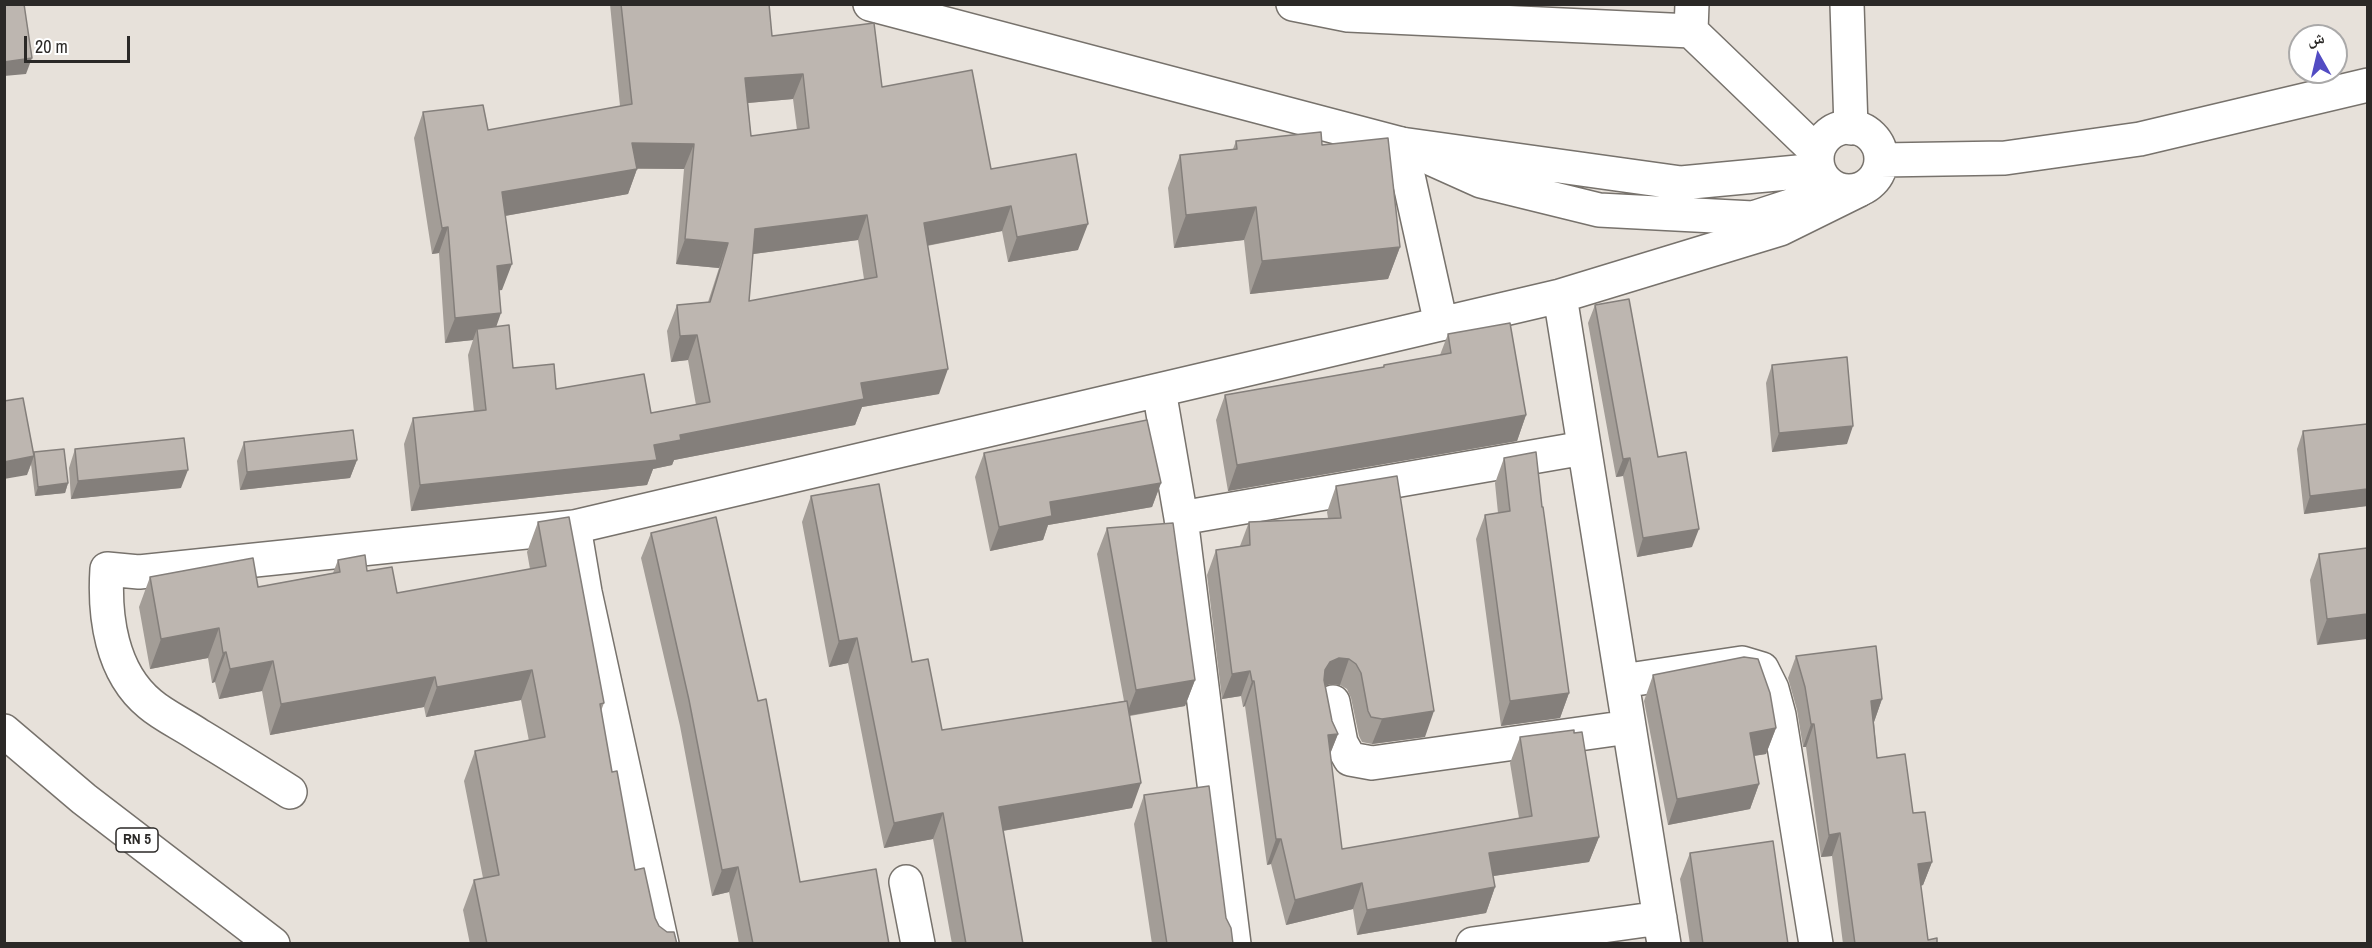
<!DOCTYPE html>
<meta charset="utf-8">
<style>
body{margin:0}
#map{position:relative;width:2372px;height:948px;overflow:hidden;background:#e7e1da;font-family:"Archivo Narrow","Noto Naskh Arabic",sans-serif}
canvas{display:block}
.frame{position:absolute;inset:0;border:6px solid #2b2927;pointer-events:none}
.north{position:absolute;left:2288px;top:24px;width:60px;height:60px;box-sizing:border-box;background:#fff;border:2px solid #aaa9a9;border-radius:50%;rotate:352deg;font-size:16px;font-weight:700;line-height:24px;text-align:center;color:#2b2927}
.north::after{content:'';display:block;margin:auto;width:21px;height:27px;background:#524cc3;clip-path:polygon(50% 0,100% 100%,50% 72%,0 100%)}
.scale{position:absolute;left:24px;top:36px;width:106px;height:27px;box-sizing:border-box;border:3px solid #2b2927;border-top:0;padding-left:8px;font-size:18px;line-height:21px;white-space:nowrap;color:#2b2927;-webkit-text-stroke:4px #fff;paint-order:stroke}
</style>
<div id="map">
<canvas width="2372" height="948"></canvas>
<div class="frame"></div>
<div class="north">ش</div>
<div class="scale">20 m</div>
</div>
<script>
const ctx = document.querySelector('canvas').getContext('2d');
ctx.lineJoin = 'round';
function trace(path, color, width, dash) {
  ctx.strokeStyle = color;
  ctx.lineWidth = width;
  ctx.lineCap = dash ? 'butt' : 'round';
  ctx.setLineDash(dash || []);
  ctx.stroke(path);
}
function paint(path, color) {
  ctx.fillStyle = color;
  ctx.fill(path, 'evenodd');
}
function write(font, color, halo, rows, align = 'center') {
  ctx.font = font + ' "Archivo Narrow",sans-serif';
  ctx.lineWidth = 4.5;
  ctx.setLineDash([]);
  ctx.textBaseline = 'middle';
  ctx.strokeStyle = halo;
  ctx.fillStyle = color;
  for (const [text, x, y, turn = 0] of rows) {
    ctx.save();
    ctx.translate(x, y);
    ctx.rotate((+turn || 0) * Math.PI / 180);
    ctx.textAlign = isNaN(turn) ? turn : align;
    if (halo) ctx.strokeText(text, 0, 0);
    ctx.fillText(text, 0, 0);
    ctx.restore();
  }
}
const minor = new Path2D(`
 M1293 4 1348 15 1691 31 1692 4
 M1847 4 1851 128
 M1691 31 1817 152
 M1401 144 1441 324
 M1560 296 1664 944
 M1159 390 1181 518 1234 944
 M1181 518 1584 448
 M574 527 585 592 662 944
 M1622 681 1742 663 1762 669 1772 689 1779 715 1816 944
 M1333 702 1341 743 1350 759 1372 763 1629 727
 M290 792C260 773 230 754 200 736 184 725 164 716 150 704 111 672 104 616 107 569L139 572 574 527 1560 296 1780 229 1859 190
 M906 882 918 944
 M1473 944 1660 918`);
const major = new Path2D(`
 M870 4 1401 144 1681 183 1819 170
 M1817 159a32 32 0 1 1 64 0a32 32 0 1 1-64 0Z
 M1432 159 1481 181 1599 210 1753 218 1839 190
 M1881 160 2005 158 2140 139 2368 85`);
const highway = new Path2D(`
 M4 731 84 799 273 944`);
trace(minor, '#77726c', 36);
trace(major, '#77726c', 36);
trace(highway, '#77726c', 36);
trace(minor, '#fff', 33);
trace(major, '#fff', 33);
trace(highway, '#fff', 33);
paint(new Path2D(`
 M610 4H769L772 36 882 87 991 169 1078 250 1008 262 1002 231 927 246 939 394 862 407 855 425 674 460 672 465 653 469 647 485 411 511 404 444 413 418 474 412 468 355 473 340 445 343 439 253 432 254 414 138 423 112 488 130 620 106ZM793 99 797 130 751 136 748 103ZM637 169H684L676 264 719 268 708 302 677 305 667 331 671 362 688 360 696 405 651 413 556 389 513 368 496 327 499 290H502L505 216 628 194ZM858 240 864 279 749 301 753 254Z
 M1236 141 1322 145 1400 247 1388 279 1250 294 1244 240 1174 248 1168 188 1180 155 1233 149Z
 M1595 305 1658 457 1692 547 1637 557 1623 476 1616 477 1588 323Z
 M1448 334 1526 415 1517 441 1228 491 1216 420 1225 395 1383 367 1384 365 1440 355Z
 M1772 365 1847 444 1772 452 1766 383Z
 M2367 424V506L2304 514 2297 449 2303 431Z
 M244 442 357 460 350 478 240 490 237 461Z
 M75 449 181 488 71 499 69 468Z
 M34 452 68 483 65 493 35 496 31 464 27 475Z
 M984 453 1161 483 1152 507 1048 525 1043 540 990 551 975 477Z
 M1504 458 1542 507 1569 693 1560 718 1501 726 1476 539 1485 515 1498 513 1495 483Z
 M1336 486 1425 737 1372 744 1362 742 1359 736 1351 698 1347 689 1340 685 1330 684 1325 686 1332 721 1338 734 1330 754 1342 849 1519 818 1510 763 1520 737 1599 837 1589 862 1493 876 1495 887 1486 913 1357 935 1353 909 1286 925 1271 864 1267 865 1245 706 1243 707 1241 696 1222 699 1207 575 1216 550 1240 546 1249 522 1328 518 1327 512Z
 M811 496 912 662 942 730 1124 701 1097 554 1107 528 1195 680 1185 706 1130 716 1132 808 1003 831 1023 944H952L933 839 884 848 848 663 829 667 802 522Z
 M538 522 604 703 601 711 612 772 635 870 659 926 677 944H470L463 910 474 880 483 878 464 781 475 751 529 741 521 700 426 717 424 707 270 735 262 691 219 699 215 682 212 683 208 658 150 669 139 607 150 577 258 587 333 573 338 560 367 571 397 593 530 569 527 552Z
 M651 533 800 882 889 944H739L729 892 712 896 680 726 641 558Z
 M2367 548 2317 645 2310 580 2319 554Z
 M1796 656 1882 699 1874 722 1877 758 1913 813 1932 862 1923 885 1921 886 1928 940 1937 944H1843L1832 856 1821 857 1806 747H1803L1797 710 1788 678Z
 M1653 675 1776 728 1766 754 1754 756 1759 784 1750 809 1668 825 1644 701Z
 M1144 795 1226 918 1233 944H1152L1134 824Z
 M1690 853 1788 944H1690L1680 879Z`), '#a39d97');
paint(new Path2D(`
 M32 58 26 74 4 76V62Z
 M803 74 793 99 736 104 745 78Z
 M632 143 694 144 684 169 623 168Z
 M637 169 628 194 493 218 502 192Z
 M1011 206 1002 231 914 248 924 223Z
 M1256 207 1244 240 1174 248 1186 215Z
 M867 215 858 240 746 255 755 229Z
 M1088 224 1078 250 1008 262 1017 237Z
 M448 227 439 253 432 254 442 228Z
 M685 239 728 243 719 268 676 264Z
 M1400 247 1388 279 1250 294 1262 261Z
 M512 264 502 290 488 292 497 266Z
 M501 313 492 339 477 329 473 340 445 343 455 318Z
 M697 335 688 360 671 362 680 336Z
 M948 369 939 394 862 407 855 425 674 460 672 465 653 469 647 485 411 511 420 485 654 445 680 435 861 383Z
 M1526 415 1517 441 1228 491 1237 465Z
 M1853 426 1847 444 1772 452 1779 433Z
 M34 456 27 475 4 479V462Z
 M1630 458 1623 476 1616 477 1623 459Z
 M357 460 350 478 240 490 247 472Z
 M188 470 181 488 71 499 78 481Z
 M68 483 65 493 35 496 38 487Z
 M1161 483 1152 507 1048 525 1043 540 990 551 999 527 1050 502Z
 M2367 489V506L2304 514 2310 496Z
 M1699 529 1692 547 1637 557 1643 538Z
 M2367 614V639L2317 645 2327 619Z
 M219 628 208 658 150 669 161 639Z
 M857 638 848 663 829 667 839 641Z
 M226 652 215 682 212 683 223 653Z
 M1339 658 1349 659 1340 685 1330 684 1321 688 1325 670 1330 662Z
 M273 661 262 691 219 699 230 669Z
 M532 670 521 700 426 717 437 687Z
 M1250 671 1241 696 1222 699 1232 674Z
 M435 677 424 707 270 735 281 704Z
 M1195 680 1185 706 1126 716 1136 690Z
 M1252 681H1254L1245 706 1243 707Z
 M1569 693 1560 718 1501 726 1510 701Z
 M1882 699 1874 722 1863 724 1871 701Z
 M1434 711 1425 737 1372 744 1382 719Z
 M1811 724H1814L1806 747H1803Z
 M1776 728 1766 754 1740 758 1750 733Z
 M1338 734 1328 759V735Z
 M1141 783 1132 808 990 833 999 807Z
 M1759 784 1750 809 1668 825 1677 799Z
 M943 813 933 839 884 848 894 823Z
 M1840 833 1832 856 1821 857 1829 835Z
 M1599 837 1589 862 1480 878 1489 853Z
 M1276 839H1281L1271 864 1267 865Z
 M1932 862 1923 885 1909 887 1918 864Z
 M738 867 729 892 712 896 722 870Z
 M1362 883 1353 909 1286 925 1295 900Z
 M1495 887 1486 913 1357 935 1367 910Z`), '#847f7b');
const building = new Path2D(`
 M4 4H24L32 58 4 62Z
 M621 4H769L772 36 874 23 882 87 972 70 991 169 1076 154 1088 224 1017 237 1011 206 924 223 948 369 861 383 864 399 680 435 681 440 654 445 657 460 420 485 413 418 486 410 477 329 509 325 513 368 554 364 556 389 644 374 651 413 710 402 697 335 680 336 677 305 710 302 728 243 685 239 694 144 632 143 637 169 502 192 512 264 497 266 501 313 455 318 448 227 442 228 423 112 483 105 488 130 632 104ZM803 74 809 128 751 136 745 78ZM867 215 877 277 749 301 755 229Z
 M1321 132 1322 145 1388 138 1400 247 1262 261 1256 207 1186 215 1180 155 1237 149 1236 141Z
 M1629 299 1658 457 1686 452 1699 529 1643 538 1630 458 1623 459 1595 305Z
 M1510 323 1526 415 1237 465 1225 395 1384 367V365L1451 353 1448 334Z
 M1847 357 1853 426 1779 433 1772 365Z
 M23 398 34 456 4 462V401Z
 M1147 420 1161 483 1050 502 1052 516 999 527 984 453Z
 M2367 424V489L2310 496 2303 431Z
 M353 430 357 460 247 472 244 442Z
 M184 438 188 470 78 481 75 449Z
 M64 449 68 483 38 487 34 452Z
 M1536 452 1542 507H1543L1569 693 1510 701 1485 515 1510 511 1504 458Z
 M1397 476 1434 711 1382 719 1371 717 1368 711 1361 673 1356 664 1349 659 1339 658 1330 662 1325 670 1324 680 1332 721 1338 734 1328 735 1342 849 1532 816 1520 737 1574 730V733L1582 732 1599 837 1489 853 1495 887 1367 910 1362 883 1295 900 1281 839H1276L1254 681H1252L1250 671 1232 674 1216 550 1250 545 1249 522 1341 518 1336 486Z
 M879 484 912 662 928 659 942 730 1127 701 1141 783 999 807 1023 944H966L943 813 894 823 857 638 839 641 811 496Z
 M569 517 604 703 600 704 612 772 617 771 635 870 644 868 655 918 659 926 667 932H674L677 944H487L474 880 499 875 475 751 545 737 532 670 437 687 435 677 281 704 273 661 230 669 226 652 223 653 219 628 161 639 150 577 253 558 258 587 340 572 338 560 365 555 367 571 392 567 397 593 546 566 538 522Z
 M716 517 758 701 766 699 800 882 876 869 889 944H753L738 867 722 870 689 700 651 533Z
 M1173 523 1195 680 1136 690 1107 528Z
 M2367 548V614L2327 619 2319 554Z
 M1876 646 1882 699 1871 701 1877 758 1905 754 1913 813 1925 812 1932 862 1918 864 1928 940 1937 938V944H1855L1840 833 1829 835 1814 724H1811L1805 687 1796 656Z
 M1744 657 1758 659 1770 693 1776 728 1750 733 1759 784 1677 799 1653 675Z
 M1209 786 1226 918 1231 928 1233 944H1167L1144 795Z
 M1773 841 1788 944H1703L1690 853Z`);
paint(building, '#bdb6b0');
trace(building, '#847f7b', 1.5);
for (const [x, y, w] of [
 [137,840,42]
]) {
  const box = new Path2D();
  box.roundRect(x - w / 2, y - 12, w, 24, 4.5);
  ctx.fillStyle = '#fff';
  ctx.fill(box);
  trace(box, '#2b2927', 1.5);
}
write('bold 15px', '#2b2927', null, [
 ["RN 5",137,840]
]);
</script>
